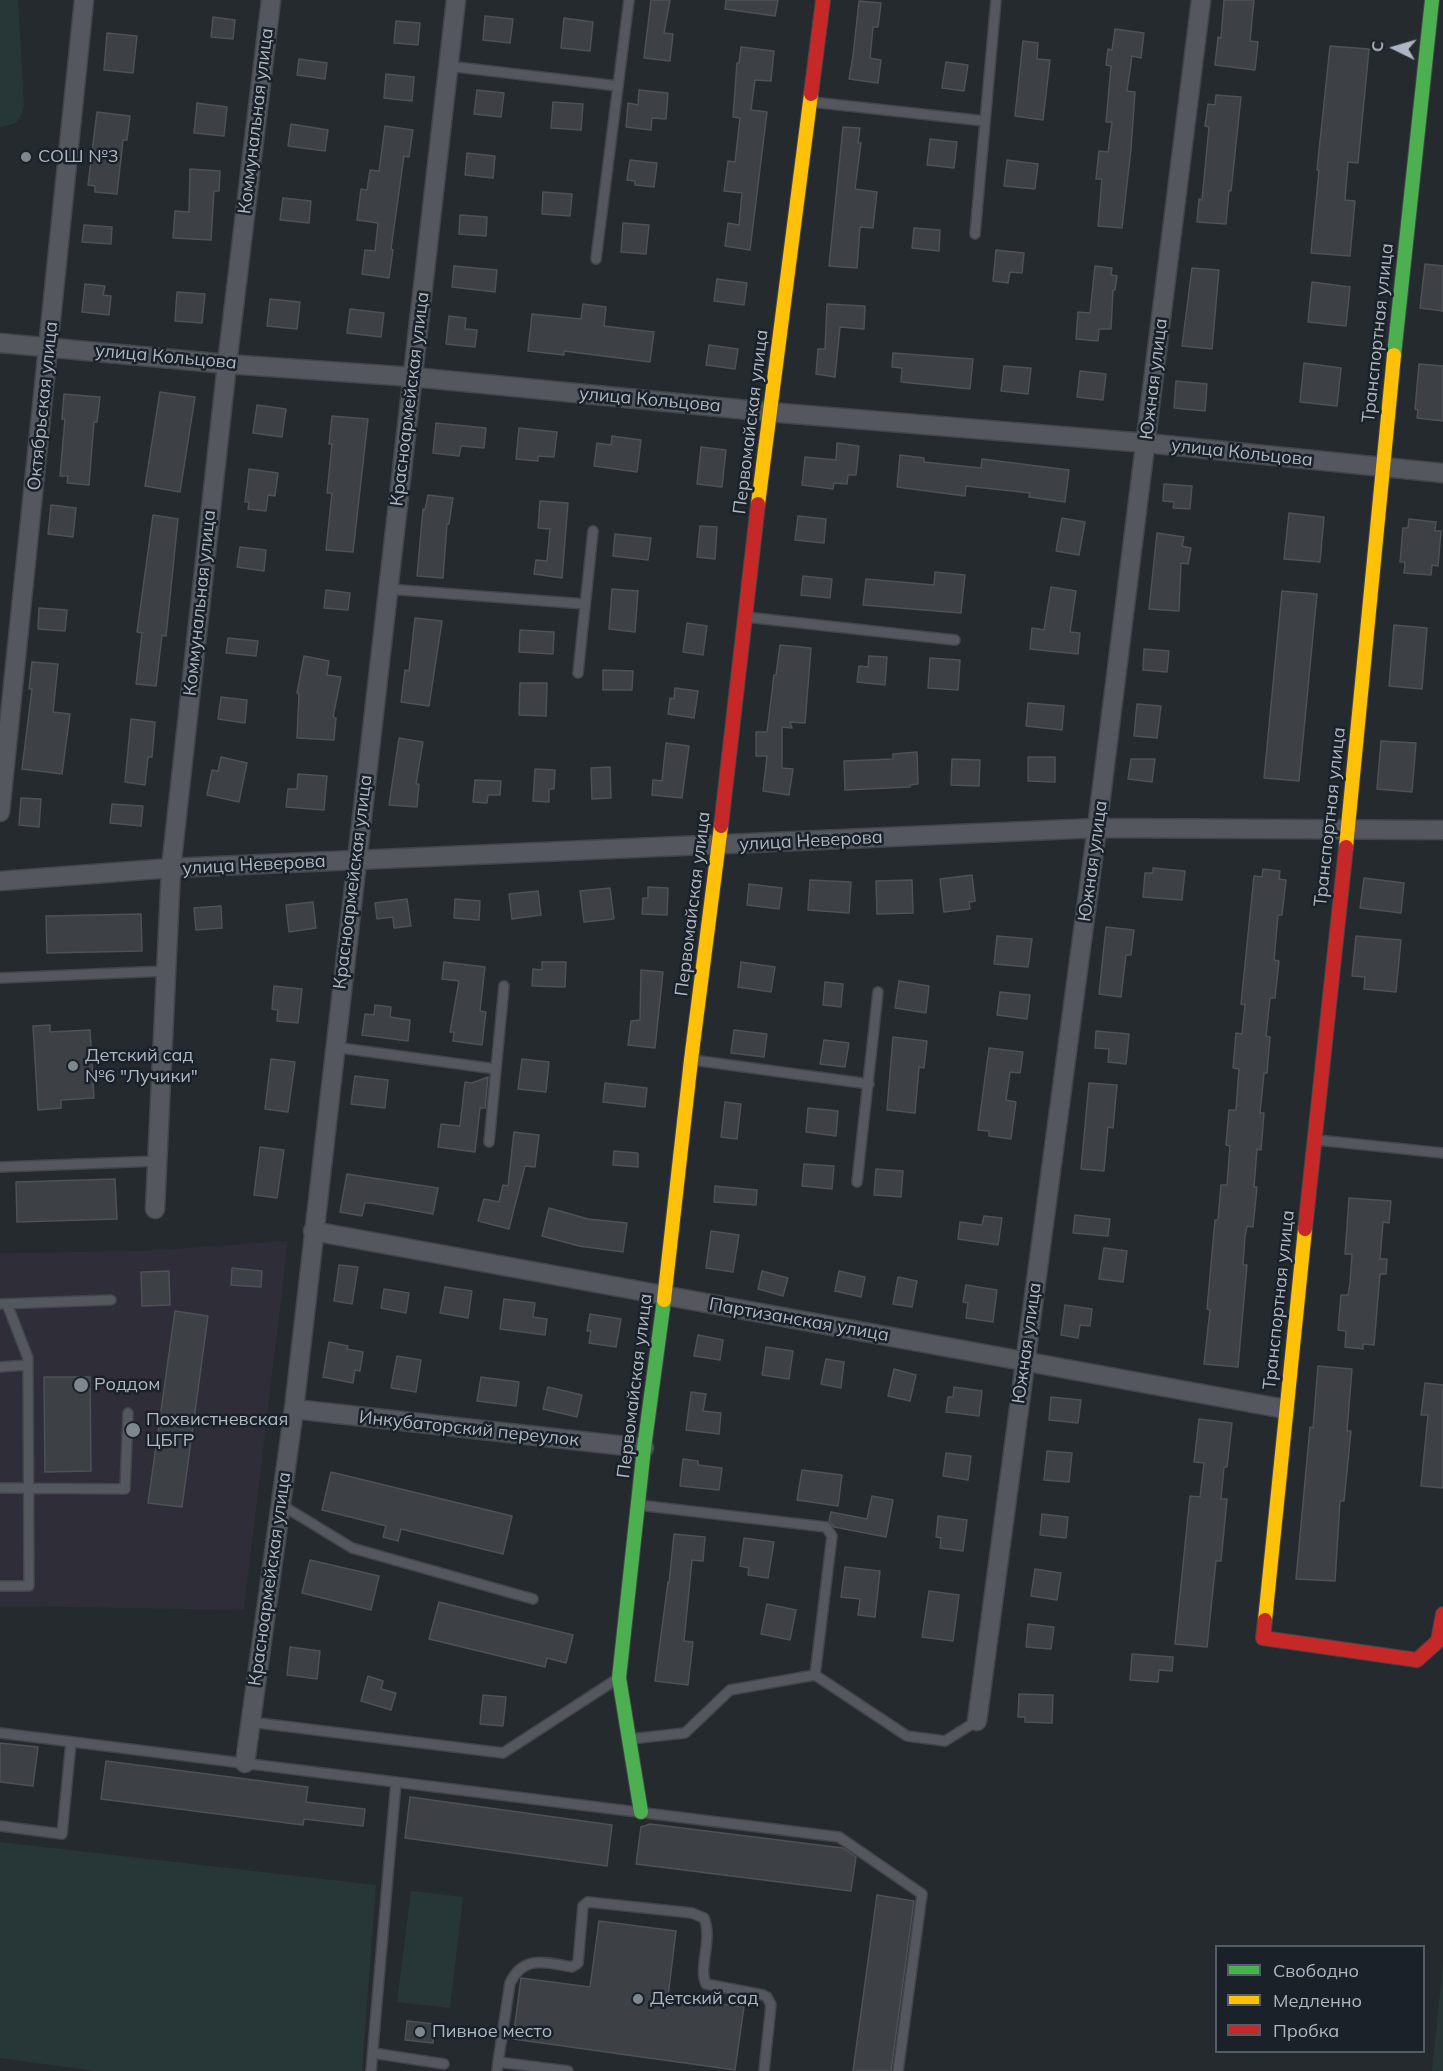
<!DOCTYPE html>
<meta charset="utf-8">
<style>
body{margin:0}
#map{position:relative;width:1443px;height:2071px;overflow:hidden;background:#252a2f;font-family:Mulish,sans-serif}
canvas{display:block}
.legend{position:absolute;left:1215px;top:1945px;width:210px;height:108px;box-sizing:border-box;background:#1a2129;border:2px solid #555d66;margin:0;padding:8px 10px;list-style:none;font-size:18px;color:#aeb7c1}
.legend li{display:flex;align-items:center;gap:12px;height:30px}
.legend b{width:30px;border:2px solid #555d66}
.north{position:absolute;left:1365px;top:18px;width:60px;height:60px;-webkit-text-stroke:4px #1a2129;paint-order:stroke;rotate:275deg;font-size:16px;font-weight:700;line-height:24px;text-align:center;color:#aeb7c1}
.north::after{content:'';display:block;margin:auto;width:21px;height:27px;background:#aeb7c1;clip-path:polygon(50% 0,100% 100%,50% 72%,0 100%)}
</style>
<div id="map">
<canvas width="1443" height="2071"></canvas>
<ul class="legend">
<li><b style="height:8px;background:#4caf50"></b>Свободно</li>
<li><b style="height:8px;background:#ffc107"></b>Медленно</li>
<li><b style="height:8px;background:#c62828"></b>Пробка</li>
</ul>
<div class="north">С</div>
</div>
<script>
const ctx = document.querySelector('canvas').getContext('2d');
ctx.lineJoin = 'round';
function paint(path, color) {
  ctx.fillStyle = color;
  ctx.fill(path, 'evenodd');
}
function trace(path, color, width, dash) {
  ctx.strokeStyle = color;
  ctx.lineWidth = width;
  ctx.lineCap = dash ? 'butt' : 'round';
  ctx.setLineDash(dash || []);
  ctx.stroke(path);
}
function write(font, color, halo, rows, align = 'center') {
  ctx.font = font + ' Mulish,sans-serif';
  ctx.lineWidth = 5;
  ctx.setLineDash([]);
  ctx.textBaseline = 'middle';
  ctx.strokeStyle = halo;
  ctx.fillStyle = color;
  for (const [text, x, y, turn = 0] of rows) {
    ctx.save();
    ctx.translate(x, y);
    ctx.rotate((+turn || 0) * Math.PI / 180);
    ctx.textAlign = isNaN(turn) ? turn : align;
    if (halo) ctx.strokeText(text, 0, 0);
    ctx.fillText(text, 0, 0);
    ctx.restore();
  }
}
paint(new Path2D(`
 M288 1241 244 1610 0 1606V1253L143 1251Z`), '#2e2d38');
paint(new Path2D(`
 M0 0H18L24 106C21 121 15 125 0 127Z
 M0 1842 376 1885 362 2071H95L0 2058Z
 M411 1891 463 1897 450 2008 397 2002Z
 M1443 1965V2071H1432Z`), '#273737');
const building = new Path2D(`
 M651 0H670L664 33 673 34 670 61 644 58Z
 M726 0H778L775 16 725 9Z
 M1224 0H1254L1250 41 1258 42 1255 70 1215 65 1218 37 1221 38Z
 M859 1 881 3 878 27H873L870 58 881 60 878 83 849 79 853 56Z
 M485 16 513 19 510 43 483 40Z
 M213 17 235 20 233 39 211 37Z
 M564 18 593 22 590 51 561 48Z
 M396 21 420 23 418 45 394 43Z
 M1115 29 1144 33 1141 58 1132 56 1127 91 1135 92 1131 149 1122 228 1098 226 1102 179H1096L1099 151 1108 152 1112 122H1106L1111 66 1106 65 1108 49 1112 50Z
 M107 33 137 36 133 73 104 70Z
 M1023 41 1038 43 1037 59 1050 60 1043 120 1015 116Z
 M1330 46 1369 49 1358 163 1348 162 1345 200 1355 201 1350 256 1311 253 1319 170H1317Z
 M741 47 774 51 771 81 755 80 751 110 767 112 750 250 725 246 728 223 739 225 742 193 724 191 728 161 735 162 740 118 733 117 737 63H739Z
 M299 59 327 63 325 79 297 75Z
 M946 62 968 65 964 91 942 88Z
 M386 74 414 77 412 101 384 98Z
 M477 90 504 93 501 117 474 114Z
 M639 90 668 93 666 119 652 118 651 130 626 127 628 103 638 105Z
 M1216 95 1241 97 1231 191 1229 190 1226 224 1197 222 1199 199 1202 200 1209 127 1205 126 1208 104 1215 105Z
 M553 102 583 104 581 130 551 128Z
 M197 103 227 107 224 136 194 133Z
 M97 112 130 116 127 140H123L117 194 95 192V186L88 185Z
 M291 124 328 130 325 151 288 146Z
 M385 126 413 130 409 157 404 156 391 249 393 250 389 278 362 274 365 250 375 251 378 223 357 220 361 189 367 190 370 170 379 171Z
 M843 127 860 128 858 143H861L855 189 877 192 873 228 860 227 857 268 829 266Z
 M930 139 957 142 954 168 927 165Z
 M467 153 495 156 493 178 465 175Z
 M630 160 657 163 654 187 635 185V181L627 180Z
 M1007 160 1038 164 1035 189 1004 186Z
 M190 169 220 171 219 191H214L211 240 173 238 175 211 189 212Z
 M543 192 572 194 570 216 542 214Z
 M283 198 311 201 309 223 280 220Z
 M460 215 487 217 486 236 459 234Z
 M623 223 649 225 646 254 621 252Z
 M84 225 112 227 111 244 82 242Z
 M914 228 940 230 939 251 912 248Z
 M996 250 1024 253 1022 273 1010 272 1008 283 993 281Z
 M1425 264 1443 266V311L1420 308Z
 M454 266 497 270 495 292 452 287Z
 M1095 266 1112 268 1111 275 1117 276 1115 290H1113L1111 329H1099L1098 341 1076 339 1078 312 1090 313Z
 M1192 268 1219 270 1212 349 1182 346Z
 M717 279 747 283 744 305 714 301Z
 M1312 282 1350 287 1346 326 1308 322Z
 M85 284 105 286 103 295 111 296 109 315 82 312Z
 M177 292 205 294 202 323 175 321Z
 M270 299 300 302 297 329 267 326Z
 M583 304 606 307 604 326 654 332 650 362 564 351V355L528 351 532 314 581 319Z
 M827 304 865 306 864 329 840 327 835 377 816 374 818 349H825Z
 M350 309 384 313 381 337 347 333Z
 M449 316 466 318 465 329 477 330 475 347 446 344Z
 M709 345 738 349 735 369 706 365Z
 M893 353 973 359 970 389 901 382 902 368 892 367Z
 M1304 363 1341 368 1337 406 1300 402Z
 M1419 364 1443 366V421L1417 418 1418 410 1415 409Z
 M1004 366 1031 368 1028 394 1001 391Z
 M1080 371 1106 374 1103 400 1077 397Z
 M1176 381 1207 384 1205 411 1174 408Z
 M160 392 195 397 180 492 145 486Z
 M64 394 100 397 97 422H94L89 485 67 483 68 476H60L65 419H62Z
 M257 405 286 409 282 437 253 433Z
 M332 416 368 419 353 552 326 550 332 493H327L332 444H329Z
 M436 423 486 428 484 448 461 446 459 456 433 453Z
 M519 428 557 432 554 457 538 456V461L516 459Z
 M612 436 641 440 637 472 594 466 597 443 611 445Z
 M837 443 859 446 856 475H848L847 484 834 483 833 489 802 485 805 457 836 460Z
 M701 447 726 450 722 487 697 484Z
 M900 455 924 458V462L981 468 982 459 1069 470 1065 502 1029 497 1030 493 966 486 965 496 897 487Z
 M249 469 278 473 275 496 268 495 266 511 248 509 249 502H245Z
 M1164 484 1192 486 1190 509 1173 508 1174 502 1163 501Z
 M428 495 453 498 449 524H447L443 578 417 576 423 509 425 510Z
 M540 501 568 503 562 578 534 574 536 560 547 561 550 529 538 528Z
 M51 505 76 508 73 537 48 534Z
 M1289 513 1324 517 1320 562 1284 559Z
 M153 515 178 519 166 636 162 635 156 686 136 684 142 633 137 632Z
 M798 516 826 519 824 543 795 540Z
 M1062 518 1085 522 1079 555 1056 551Z
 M1409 519 1436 522 1435 531H1441L1438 566 1432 565 1431 575 1404 573 1405 562H1400L1403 528H1408Z
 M700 526 717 527 715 559 697 557Z
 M1157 533 1184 537 1182 546 1191 548 1188 564 1181 563 1179 611 1149 609Z
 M615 534 651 538 648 560 613 556Z
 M240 547 266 550 264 571 237 567Z
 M935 572 965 575 961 613 863 605 866 579 934 585Z
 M803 576 832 579 830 598 801 595Z
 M1051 587 1076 591 1070 632 1080 633 1078 654 1030 649 1032 628 1044 630Z
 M612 589 638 591 635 632 609 629Z
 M326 590 350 593 348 610 324 608Z
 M1282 591 1317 594 1299 781 1264 778Z
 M39 608 67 610 65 631 38 629Z
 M415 618 442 621 429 706 401 702 405 670 409 671Z
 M687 623 707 626 703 655 683 652Z
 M1394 625 1427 628 1422 689 1389 686Z
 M520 630 554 632 553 654 519 652Z
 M228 638 258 641 256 656 226 653Z
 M780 645 811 648 805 723 790 722 792 728 782 727V768L793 769 789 795 763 791 767 756H756V732H767L774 675H776Z
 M1144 649 1169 651 1167 672 1143 670Z
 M304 656 329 661 327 675 341 677 333 717 336 718 334 740 297 738 299 694 297 693Z
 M869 656 887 657 885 685 857 682 859 666 868 667Z
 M930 658 960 660 958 690 928 688Z
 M32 662 58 664 53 712 70 714 62 774 22 769 32 689H29Z
 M603 670 633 671 632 690H603Z
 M520 683H547L546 716 519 715Z
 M675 688 698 691 694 718 668 714 670 698 674 699Z
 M221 697 247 700 245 723 218 719Z
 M1028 703 1064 706 1062 730 1026 726Z
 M1137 704 1161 706 1157 738 1134 736Z
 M131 719 155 722 152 757H148L145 785 125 782Z
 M399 738 423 742 416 784H419L417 807 389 805Z
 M1381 741 1416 743 1412 792 1377 789Z
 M666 743 689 746 682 798 652 795 653 780 662 781Z
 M917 752 918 784 910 785V787L845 790 844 761 893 759V754Z
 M221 757 247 763 239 802 207 795 212 770 218 771Z
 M1028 757H1055V782L1028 781Z
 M952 759 980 760 979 786 951 785Z
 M1131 759H1155L1152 782 1128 779Z
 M610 767 611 798 592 799 591 768Z
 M535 769 555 770 554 789H549V802L533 801Z
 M298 774 327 776 324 810 286 807 288 789H297Z
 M475 780 501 781 500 795H488L487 803 473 802Z
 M21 798 41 799 39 827 19 825Z
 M112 804 143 806 141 826 110 823Z
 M1153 868 1185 871 1182 900 1143 897 1145 873H1153Z
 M1263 869 1280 871 1279 879 1286 880 1282 915H1278L1274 960 1279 961 1275 998H1270L1266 1036 1270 1037 1267 1073H1264L1260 1113H1264L1261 1150 1257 1149 1254 1187H1257L1253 1227 1247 1226 1245 1236 1243 1265H1247L1238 1367 1204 1364 1210 1310 1207 1309 1215 1220H1218L1221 1185H1227L1230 1146 1226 1145 1229 1110H1236L1239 1069 1233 1068 1236 1033 1242 1034 1245 1005 1241 1004 1254 876 1262 877Z
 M972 875 975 901 969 902 970 909 944 912 940 879Z
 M1364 878 1404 883 1401 913 1360 908Z
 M810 880 851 882 849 913 808 910Z
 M912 880 913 913 877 914 876 881Z
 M749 884 782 888 779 909 747 905Z
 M648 887 668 888 667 915 642 914 643 898H648Z
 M610 888 614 919 584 922 580 891Z
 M538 891 541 915 512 919 509 894Z
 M407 899 411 926 394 928 393 917 377 919 375 903Z
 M455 899 480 901 479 920 454 918Z
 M313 902 316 928 289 932 286 905Z
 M221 906 222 928 196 930 194 908Z
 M141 914 142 951 47 953 46 916Z
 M1106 927 1134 930 1131 955H1126L1121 997 1099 994Z
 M997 936 1032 939 1028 967 994 964Z
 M1356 936 1401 940 1396 992 1364 989 1365 977 1352 976Z
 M444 962 485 967 480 1011 486 1012 482 1045 453 1041 454 1032H450L459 981 442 979Z
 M542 962H566L565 987 532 986 533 969 542 970Z
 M741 962 775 967 771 992 738 987Z
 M641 970 663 972 655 1048 628 1045 631 1021 640 1020Z
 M899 981 929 986 926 1013 895 1008Z
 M825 982 843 984 841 1007 823 1005Z
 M274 986 302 989 298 1023 277 1021 278 1010 272 1009Z
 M1000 992 1030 995 1027 1019 997 1015Z
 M375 1005 391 1007 390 1017 410 1020 408 1041 362 1035 365 1014 374 1015Z
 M50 1025V1032L90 1030 94 1098 61 1100V1108L38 1110 33 1026Z
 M734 1030 767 1034 764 1057 731 1053Z
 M1096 1031 1129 1034 1126 1064 1108 1062 1109 1049 1095 1048Z
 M893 1037 927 1041 924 1068 919 1067 915 1113 887 1110Z
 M824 1040 849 1043 845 1067 820 1064Z
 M989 1048 1023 1052 1020 1073 1010 1072 1006 1100 1016 1102 1011 1139 989 1136V1131L978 1130Z
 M271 1059 295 1062 288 1112 265 1109Z
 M522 1059 549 1062 546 1092 518 1089Z
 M355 1076 388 1080 385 1108 351 1104Z
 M488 1077 485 1108H480L475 1152 438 1147 441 1124 460 1126 465 1082 472 1083Z
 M605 1083 647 1088 645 1107 603 1102Z
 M1089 1083 1117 1085 1113 1128 1108 1127 1104 1171 1081 1169Z
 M725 1102 741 1104 737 1139 721 1137Z
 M808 1108 838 1111 836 1136 806 1132Z
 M514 1132 539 1135 535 1167 525 1166 509 1229 478 1221 484 1199 499 1202 503 1185 508 1186Z
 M260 1147 284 1150 277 1198 254 1195Z
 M614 1151 638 1153V1167L613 1165Z
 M804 1164 834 1166 832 1189 802 1186Z
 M876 1169 903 1171 901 1197 874 1195Z
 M347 1174 438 1188 433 1214 371 1203H365L362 1216 340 1212Z
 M115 1179 117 1219 17 1222 16 1182Z
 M715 1186 757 1190 756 1205 714 1202Z
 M1349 1198 1391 1201 1389 1223 1383 1222 1380 1259H1387L1386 1274H1380L1374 1345 1363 1344V1349L1345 1347 1346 1331 1338 1330 1341 1295H1348L1350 1283 1352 1254H1345Z
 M549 1208 588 1219 627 1223 623 1252 579 1246 542 1236Z
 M1075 1215 1110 1219 1108 1236 1073 1233Z
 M984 1216 1002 1218 998 1245 958 1239 960 1222 982 1225Z
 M711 1231 739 1235 733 1272 706 1268Z
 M1104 1248 1127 1251 1123 1282 1099 1279Z
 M339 1265 358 1267 352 1304 334 1301Z
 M232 1268 262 1271 261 1287 231 1285Z
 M169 1271 170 1305 142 1306 141 1272Z
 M762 1271 788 1278 783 1296 758 1289Z
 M839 1271 865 1277 861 1297 835 1291Z
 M898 1277 917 1281 912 1307 893 1304Z
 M966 1285 997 1290 993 1322 966 1318 968 1303 963 1302Z
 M445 1287 472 1291 468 1318 440 1313Z
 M384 1289 409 1293 406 1313 381 1308Z
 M504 1299 535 1303 533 1317 547 1319 545 1335 500 1329Z
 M1065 1305 1092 1309 1090 1326 1080 1325 1078 1338 1061 1335Z
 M175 1311 208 1316 182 1507 148 1503Z
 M590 1314 621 1319 616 1347 589 1343 591 1331H587Z
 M698 1335 723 1340 720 1360 694 1356Z
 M329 1342 348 1346 347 1349 363 1352 360 1371 355 1370 353 1383 323 1377Z
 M766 1347 793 1351 789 1379 762 1375Z
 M397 1356 421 1360 416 1392 391 1388Z
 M826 1359 844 1362 841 1388 821 1384Z
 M1318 1366 1352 1369 1347 1431H1351L1344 1501H1340L1335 1581 1296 1579 1310 1427 1313 1428Z
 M894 1369 916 1375 910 1401 888 1396Z
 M44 1377H90L91 1471 45 1472Z
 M481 1377 519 1382 516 1406 477 1401Z
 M1425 1383 1443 1385V1488L1421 1486 1428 1415H1421Z
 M548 1387 582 1395 577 1417 543 1409Z
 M954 1387 982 1391 979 1416 946 1412 948 1397H953Z
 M691 1392 706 1394 703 1411 721 1413 719 1434 686 1430Z
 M1051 1397 1081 1400 1078 1423 1049 1420Z
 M1199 1419 1232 1423 1227 1467H1224L1221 1499H1227L1221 1561H1216L1207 1647 1175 1644 1190 1496 1200 1497 1204 1463 1194 1462Z
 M1047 1451 1072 1453 1069 1482 1044 1480Z
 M946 1453 971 1456 968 1480 943 1476Z
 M683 1459 698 1461V1465L722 1468 719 1490 680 1486Z
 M802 1470 842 1475 838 1506 797 1500Z
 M331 1472 512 1516 503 1554 401 1529 398 1541 383 1537 386 1526 322 1510Z
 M872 1496 893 1500 886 1537 834 1527 829 1521 831 1512 867 1519Z
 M1042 1514 1068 1517 1066 1538 1040 1535Z
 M938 1516 967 1520 963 1551 940 1548 941 1538 936 1537Z
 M674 1534 705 1537 703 1561 692 1560 684 1641 693 1642 688 1685 655 1681 668 1582 669 1583Z
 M744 1538 774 1542 768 1578 748 1575 749 1568 740 1566Z
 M310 1560 379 1576 371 1610 302 1593Z
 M845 1567 880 1571 875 1617 858 1615 860 1599 841 1597Z
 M1035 1569 1061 1573 1057 1600 1031 1596Z
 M929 1591 959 1595 953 1641 922 1637Z
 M439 1602 573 1635 566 1663 547 1658 545 1667 429 1639Z
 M767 1604 796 1610 790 1640 761 1634Z
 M1028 1624 1054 1627 1051 1649 1026 1647Z
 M290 1647 320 1651 317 1679 287 1675Z
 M1132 1654 1173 1657 1172 1671 1159 1670 1158 1682 1130 1680Z
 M368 1676 383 1681 381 1689 396 1693 391 1710 361 1701Z
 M1019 1694 1053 1695 1052 1723 1025 1722V1717H1018Z
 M483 1695 506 1697 503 1726 480 1724Z
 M0 1743 38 1747 33 1786 0 1782Z
 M106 1761 308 1787 306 1802 365 1809 363 1826 304 1819 303 1825 101 1799Z
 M410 1797 612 1825 607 1866 405 1838Z
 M650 1824 843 1848 856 1857 851 1891 636 1864 641 1827Z
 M877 1895 914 1901 891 2071H853Z
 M599 1921 676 1931 668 1997 744 2007 735 2070 513 2039 521 1978 590 1987Z
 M407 2021 435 2024 433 2043 405 2040Z`);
paint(building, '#3d4146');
trace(building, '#4d5257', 1.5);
const lane = new Path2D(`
 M448 66 618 86
 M812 102 985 121
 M975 234 996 0
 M596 259 629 0
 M388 589 585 604
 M746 617 955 640
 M578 673 593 531
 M0 978 166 971
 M334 1047 496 1069
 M693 1060 869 1084
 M1317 1140 1443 1153
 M489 1142 504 986
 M0 1167 158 1161
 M857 1182 878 992
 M0 1304 111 1300
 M0 1367 27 1365
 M0 1488 125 1489 128 1413
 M280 1504 352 1548 533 1599
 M638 1505 826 1527 832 1536 815 1675
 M0 1586H29L28 1358 7 1304
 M250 1722 503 1753 617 1679
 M0 1733 839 1837 922 1894 898 2071
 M630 1739 685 1733 730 1690 815 1675 907 1736 945 1741 977 1721
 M0 1826 62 1834 71 1742
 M373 2053 444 2064
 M498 2062 510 1983C524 1954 546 1963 572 1967L578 1963 583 1906 588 1902 692 1913 704 1918C713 1939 698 1968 706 1984L763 1995 767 1997 771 2005 764 2071
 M371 2071 396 1782
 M497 2071 498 2062 568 2071`);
const street = new Path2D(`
 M0 343 227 364 413 377 769 412 1146 443 1443 473
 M0 812 84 0
 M0 881 171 868 1097 828 1443 830
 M155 1209 171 868 227 364 271 0
 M313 1231 1285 1409
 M294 1409 644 1448
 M977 1721 1097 828 1201 0
 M245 1763 294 1409 456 0`);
const fast = new Path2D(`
 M1394 355 1432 0
 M641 1812 619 1678 644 1448 664 1300`);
const slow = new Path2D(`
 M758 504 811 94
 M1346 847 1394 355
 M664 1300 691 1060 721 826
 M1265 1620 1305 1229`);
const jam = new Path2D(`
 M811 94 823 0
 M721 826 758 504
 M1305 1229 1346 847
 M1265 1620 1263 1638 1417 1660 1438 1641 1443 1614`);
trace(lane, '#42464a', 12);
trace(street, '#42464a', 21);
trace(fast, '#42464a', 16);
trace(slow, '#42464a', 16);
trace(jam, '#42464a', 16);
trace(lane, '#54585e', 9);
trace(street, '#54585e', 18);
trace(fast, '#4caf50', 14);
trace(slow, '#ffc107', 14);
trace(jam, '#c62828', 14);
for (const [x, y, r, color] of [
 [26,157,6,"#7e868e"],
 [73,1066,6,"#7e868e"],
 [81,1385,8,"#7e868e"],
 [133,1430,8,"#7e868e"],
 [638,1999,6,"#7e868e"],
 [420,2032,6,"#7e868e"]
]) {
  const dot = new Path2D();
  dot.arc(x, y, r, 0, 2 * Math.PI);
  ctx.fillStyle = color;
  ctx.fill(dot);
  trace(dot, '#1a2129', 2);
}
write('18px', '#aeb7c1', '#1a2129', [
 ["Коммунальная улица",256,121,-83],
 ["Транспортная улица",1378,333,-84],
 ["улица Кольцова",166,357,5],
 ["Южная улица",1154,379,-83],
 ["Красноармейская улица",410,399,-83],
 ["улица Кольцова",650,400,5],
 ["Октябрьская улица",43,406,-84],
 ["Первомайская улица",751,422,-83],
 ["улица Кольцова",1242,453,6],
 ["Коммунальная улица",200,603,-84],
 ["Транспортная улица",1330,817,-84],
 ["улица Неверова",811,841,-3],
 ["Южная улица",1093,861,-82],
 ["улица Неверова",254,865,-3],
 ["Красноармейская улица",353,882,-83],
 ["Первомайская улица",693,904,-83],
 ["Транспортная улица",1279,1300,-84],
 ["Партизанская улица",799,1320,10],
 ["Южная улица",1027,1343,-82],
 ["Первомайская улица",635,1386,-83],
 ["Инкубаторский переулок",469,1429,6],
 ["Красноармейская улица",270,1579,-82]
]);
write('18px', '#aeb7c1', '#1a2129', [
 ["СОШ №3",38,157],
 ["Детский сад",85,1056],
 ["№6 \"Лучики\"",85,1077],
 ["Роддом",94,1385],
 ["Похвистневская",146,1420],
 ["ЦБГР",146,1441],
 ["Детский сад",650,1999],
 ["Пивное место",432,2032]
], 'left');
</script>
